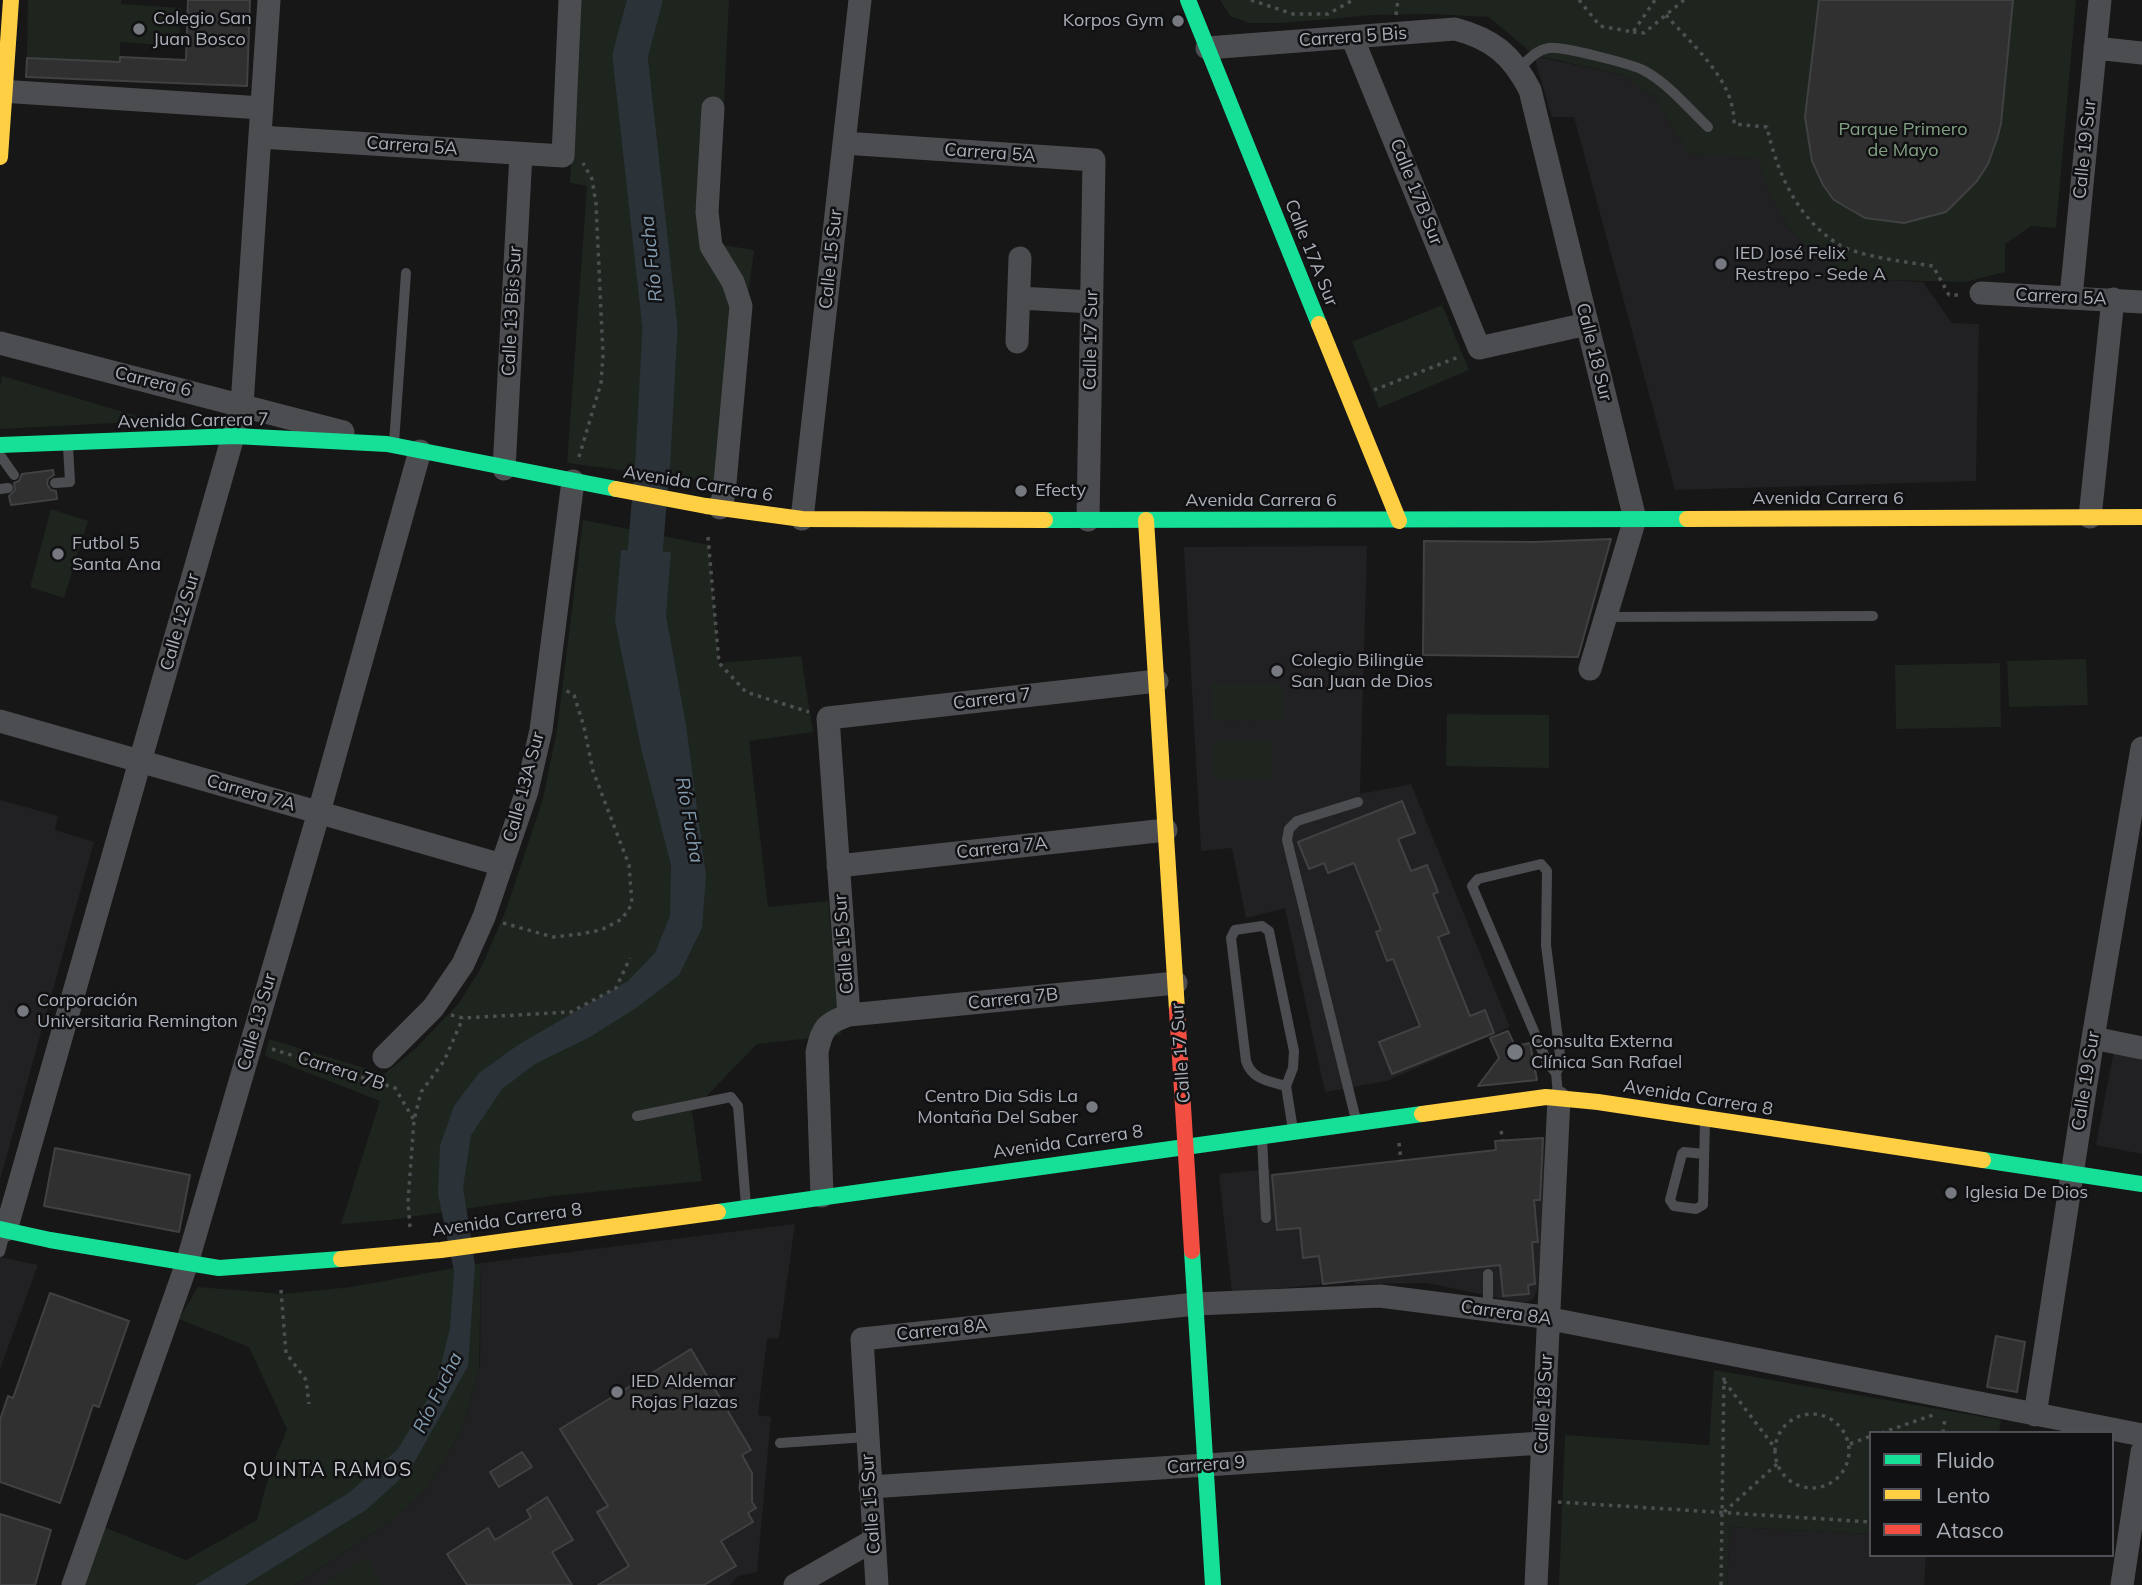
<!DOCTYPE html>
<meta charset="utf-8">
<style>
body{margin:0}
#map{position:relative;width:2142px;height:1585px;overflow:hidden;background:#171717;font-family:Mulish,sans-serif}
canvas{display:block}
.legend{position:absolute;left:1869px;top:1431px;width:245px;height:126px;box-sizing:border-box;background:#111113;border:2px solid #4e5055;margin:0;padding:9px 12px;list-style:none;font-size:21px;color:#a9aeb7}
.legend li{display:flex;align-items:center;gap:14px;height:35px}
.legend b{width:35px;border:2px solid #4e5055}
</style>
<div id="map">
<canvas width="2142" height="1585"></canvas>
<ul class="legend">
<li><b style="height:9px;background:#16e098"></b>Fluido</li>
<li><b style="height:9px;background:#ffcf43"></b>Lento</li>
<li><b style="height:9px;background:#f24e42"></b>Atasco</li>
</ul>
</div>
<script>
const ctx = document.querySelector('canvas').getContext('2d');
ctx.lineJoin = 'round';
function paint(path, color) {
  ctx.fillStyle = color;
  ctx.fill(path, 'evenodd');
}
function trace(path, color, width, dash) {
  ctx.strokeStyle = color;
  ctx.lineWidth = width;
  ctx.lineCap = dash ? 'butt' : 'round';
  ctx.setLineDash(dash || []);
  ctx.stroke(path);
}
function write(font, color, halo, rows, align = 'center') {
  ctx.font = font + ' Mulish,sans-serif';
  ctx.lineWidth = 5;
  ctx.setLineDash([]);
  ctx.textBaseline = 'middle';
  ctx.strokeStyle = halo;
  ctx.fillStyle = color;
  for (const [text, x, y, turn = 0] of rows) {
    ctx.save();
    ctx.translate(x, y);
    ctx.rotate((+turn || 0) * Math.PI / 180);
    ctx.textAlign = isNaN(turn) ? turn : align;
    if (halo) ctx.strokeText(text, 0, 0);
    ctx.fillText(text, 0, 0);
    ctx.restore();
  }
}
paint(new Path2D(`
 M1534 56 1623 75 1655 98 1688 153 1758 157 1770 194 1788 227 1813 254 1884 280 1923 282 1952 323 1979 324 1976 481 1675 490 1574 117H1552Z
 M1367 546 1360 794 1411 784 1510 1027 1387 1081 1325 1092 1285 908 1246 918 1232 848 1201 851 1184 547Z
 M0 800 58 816 55 830 94 842 0 1180Z
 M2115 1045 2142 1050V1154L2096 1145Z
 M1544 1138 1546 1200 1537 1290 1533 1299 1528 1302H1518L1427 1283 1355 1284 1354 1281 1232 1293 1219 1174 1270 1169 1271 1175 1496 1150 1495 1141Z
 M795 1224 779 1338 767 1339 758 1415 771 1417 757 1572 738 1576 730 1585H295L392 1520 423 1492 446 1458 464 1424 480 1366 481 1263Z
 M0 1257 38 1265 0 1369Z
 M1730 1527 1871 1534V1555H1926L1924 1585H1727Z`), '#212123');
paint(new Path2D(`
 M28 0H121V4L181 8 179 46 120 42V62L27 58Z
 M578 0H729L717 244 754 250 723 483 567 463 587 186 570 183Z
 M1220 0H2076L2056 228 2031 226 2005 244V272L1965 282 1884 280 1843 274 1813 254 1788 227 1770 194 1758 158 1688 153 1655 98 1623 75 1534 55 1489 17 1432 14 1373 15 1283 23H1250L1230 16Z
 M1442 305 1469 370 1379 408 1352 342Z
 M2 376 154 421 0 429V387Z
 M51 509 88 521 64 598 30 587Z
 M583 520 709 545 719 663 801 656 813 732 749 741 768 907 828 901 841 1035 757 1044 692 1111 702 1181 553 1196 390 1220 341 1224 380 1101 265 1056 269 1039 384 1074 414 1050 459 1003 481 968 506 910 543 799 557 730Z
 M2086 659 2088 705 2009 707 2007 661Z
 M2000 663 2001 727 1896 729 1895 665Z
 M1212 684H1282V721L1212 720Z
 M1447 714 1549 715V768L1446 766Z
 M1214 742H1273V779H1214Z
 M481 1263 479 1369 464 1424 446 1458 423 1492 392 1520 295 1585H83L101 1526 186 1560 257 1520 270 1471 287 1429 249 1347 179 1319 198 1287 283 1294 351 1287Z
 M1714 1370 2001 1420 1999 1433H1871V1534L1730 1527 1727 1585H1559L1565 1435 1709 1445Z
 M366 1557 382 1585H322Z`), '#1e241e');
paint(new Path2D(`
 M621 550 671 552 666 616 686 725 706 876 702 928 679 975 636 1008 590 1037 535 1064 502 1089 471 1135 463 1187 475 1265 468 1366 410 1470 366 1510 245 1585H195L349 1493 398 1449 436 1385 450 1328 454 1271 438 1194 440 1146 454 1106 479 1073 518 1045 628 981 655 953 670 916 671 865 641 748 615 621Z`), '#2b3338');
trace(new Path2D(`
 M643 598V576L653 458 660 328 630 56 645 0`), '#2b3338', 35);
const building = new Path2D(`
 M188 0H250L247 86 26 77 27 58 120 62V57L186 60Z
 M1819 0H2013L2001 124 1997 139 1988 164 1977 181 1946 212 1904 223 1865 218 1834 200 1823 185 1812 161 1805 117Z
 M53 470 54 475 48 479 47 484 51 490 56 491 57 499 11 505 9 496 15 490 14 483 19 481 22 474Z
 M1611 539 1578 657 1423 655 1424 541 1534 542Z
 M1402 801 1415 833 1398 839 1411 871 1427 865 1438 892 1433 894 1449 933 1438 937 1470 1016 1485 1010 1494 1033 1392 1074 1379 1042 1420 1026 1393 959 1387 961 1376 932 1381 930 1354 863 1328 873 1324 863 1309 869 1298 842Z
 M1508 1031 1515 1046 1530 1043 1537 1080 1478 1086 1499 1058 1490 1038Z
 M1543 1138 1540 1200H1534L1538 1242H1532L1535 1284 1528 1285 1529 1294 1503 1296 1500 1265 1323 1284 1319 1256 1303 1258 1300 1228 1277 1230 1272 1175 1496 1150 1495 1141Z
 M55 1148 190 1175 179 1232 44 1206Z
 M50 1293 129 1321 99 1407 93 1405 60 1503 0 1482V1420L8 1396 13 1398Z
 M1996 1336 2025 1342 2017 1392 1987 1387Z
 M691 1349 751 1450 742 1455 752 1473V1502L756 1508 748 1513 753 1522 721 1541 736 1566 704 1585H598L629 1566 597 1512 608 1506 560 1429Z
 M522 1452 532 1467 499 1487 490 1472Z
 M547 1497 573 1540 552 1552 572 1585H467L447 1554 488 1528 495 1540 531 1518 527 1510Z
 M0 1514 51 1530 35 1585H0Z`);
paint(building, '#303031');
trace(building, '#404143', 2);
trace(new Path2D(`
 M1251 0 1293 14H1328L1353 0
 M1579 0 1600 26 1633 32 1655 0
 M1396 15 1398 0
 M1666 15C1693 46 1735 80 1734 124L1767 127C1777 173 1797 218 1838 244 1859 257 1908 262 1933 266L1949 295H1961
 M1633 32 1644 33 1684 0
 M1374 390 1461 356
 M579 457 601 383 603 355 596 204 592 179 583 163
 M708 537 719 663 746 692 809 712
 M503 923 553 937 580 934 601 930 622 919 632 904 629 865 593 771 584 727 574 695 565 690
 M451 1015 463 1018 571 1012 616 988 630 958
 M272 1049 395 1088 414 1120
 M1501 1131 1503 1140
 M1399 1143 1401 1161
 M410 1227 408 1202 414 1120 421 1092 444 1061 463 1018
 M281 1290 286 1353 306 1380 309 1404
 M1724 1381 1775 1448
 M1775 1451a37 37 0 1 1 74 0a37 37 0 1 1-74 0Z
 M1881 1433 1933 1415
 M1943 1433 1945 1417
 M1850 1444 1871 1436
 M1558 1502 1871 1522
 M1724 1512 1777 1464
 M1721 1585 1724 1374`), '#4d4f51', 3.5, [3.5, 5]);
trace(new Path2D(`
 M1519 69C1528 60 1536 50 1549 48 1562 46 1631 64 1643 70 1668 83 1688 108 1708 127
 M394 443 406 273
 M0 455 14 475
 M55 483 70 482 68 446
 M0 489 8 488
 M1606 617 1873 616
 M1556 1073 1547 1062 1472 886 1478 879 1541 864 1547 871 1546 945 1561 1063 1556 1073 1558 1094
 M1286 1086C1269 1081 1252 1080 1246 1061L1231 938 1235 930 1262 926 1269 931 1294 1051 1293 1068 1286 1086 1293 1130
 M637 1116 731 1097 738 1106 746 1205
 M1356 1120 1287 840 1289 829 1297 821 1358 802
 M1262 1138 1266 1218
 M1704 1154 1684 1152 1682 1154 1670 1200 1674 1206 1696 1209 1703 1205 1705 1121
 M0 1252 5 1233
 M1488 1310V1274
 M780 1443 867 1437`), '#4c4d50', 10);
trace(new Path2D(`
 M1352 37 1479 348 1587 324
 M1207 48 1455 29C1493 39 1512 55 1530 90L1635 519 1590 669
 M2095 48 2142 53
 M0 91 262 108
 M713 108 707 212 711 246 733 282 741 306 724 494 720 508
 M260 137 563 156 570 0
 M844 143 1094 160 1088 520
 M1981 293 2142 302
 M2071 297 2100 0
 M1019 298 1092 302
 M1017 342 1020 258
 M0 343 343 432
 M504 469 521 154
 M2090 517 2113 299
 M802 519 860 0
 M0 721 502 865
 M838 866 1166 830
 M849 1015 828 718 1157 681
 M2093 1038 2142 1048
 M384 1057 433 1008 463 964 484 917 527 791 541 730 573 481
 M822 1196 817 1052C822 1028 826 1023 849 1015L1176 983
 M6 1230 242 405 269 0
 M2035 1415 2093 1038 2142 748
 M870 1487 1542 1443
 M73 1585 187 1263 319 812 420 451
 M795 1585 874 1540
 M877 1585 862 1339 1196 1304 1380 1296 1536 1316 2142 1435
 M1536 1585 1559 1098
 M2122 1585 2142 1452`), '#4c4d50', 23);
trace(new Path2D(`
 M1188 0 1319 324
 M0 445 235 436 387 444 616 489
 M1045 520 1687 519
 M1983 1160 2142 1184
 M718 1212 1422 1114
 M0 1229 50 1240 219 1268 341 1259
 M1192 1251 1213 1585`), '#16e098', 16);
trace(new Path2D(`
 M0 157 11 0
 M1319 324 1399 521
 M616 489 706 506 802 519 1045 520
 M1687 519 2142 517
 M1146 520 1177 1010
 M1422 1114 1546 1097 1598 1102 1983 1160
 M341 1259 441 1250 718 1212`), '#ffcf43', 16);
trace(new Path2D(`
 M1177 1010 1192 1251`), '#f24e42', 16);
for (const [x, y, r, color] of [
 [1178,21,7,"#76797f"],
 [139,29,7,"#76797f"],
 [1721,264,7,"#76797f"],
 [1021,491,7,"#76797f"],
 [58,554,7,"#76797f"],
 [1277,671,7,"#76797f"],
 [23,1011,7,"#76797f"],
 [1515,1052,9,"#76797f"],
 [1092,1107,7,"#76797f"],
 [1951,1193,7,"#76797f"],
 [617,1392,7,"#76797f"]
]) {
  const dot = new Path2D();
  dot.arc(x, y, r, 0, 2 * Math.PI);
  ctx.fillStyle = color;
  ctx.fill(dot);
  trace(dot, '#111113', 2.5);
}
write('18px', '#a9aeb7', '#111113', [
 ["Colegio San",153,19],
 ["Juan Bosco",153,40],
 ["Korpos Gym",1164,21,"right"],
 ["IED José Felix",1735,254],
 ["Restrepo - Sede A",1735,275],
 ["Efecty",1035,491],
 ["Futbol 5",72,544],
 ["Santa Ana",72,565],
 ["Colegio Bilingüe",1291,661],
 ["San Juan de Dios",1291,682],
 ["Corporación",37,1001],
 ["Universitaria Remington",37,1022],
 ["Consulta Externa",1531,1042],
 ["Clínica San Rafael",1531,1063],
 ["Centro Dia Sdis La",1078,1097,"right"],
 ["Montaña Del Saber",1078,1118,"right"],
 ["Iglesia De Dios",1965,1193],
 ["IED Aldemar",631,1382],
 ["Rojas Plazas",631,1403]
], 'left');
write('18px', '#a9aeb7', '#111113', [
 ["Carrera 5 Bis",1353,37,-4],
 ["Carrera 5A",412,146,4],
 ["Calle 19 Sur",2085,149,-84],
 ["Carrera 5A",990,153,4],
 ["Calle 17B Sur",1416,192,68],
 ["Calle 17A Sur",1311,253,68],
 ["Calle 15 Sur",831,259,-84],
 ["Carrera 5A",2061,297,3],
 ["Calle 13 Bis Sur",512,311,-87],
 ["Calle 17 Sur",1091,340,-89],
 ["Calle 18 Sur",1594,352,76],
 ["Carrera 6",153,382,14],
 ["Avenida Carrera 7",193,421,-1],
 ["Avenida Carrera 6",698,484,9],
 ["Avenida Carrera 6",1828,499],
 ["Avenida Carrera 6",1261,501],
 ["Calle 12 Sur",180,622,-74],
 ["Carrera 7",992,699,-7],
 ["Calle 13A Sur",524,787,-75],
 ["Carrera 7A",251,793,16],
 ["Carrera 7A",1002,848,-6],
 ["Calle 15 Sur",844,944,-94],
 ["Carrera 7B",1013,999,-6],
 ["Calle 13 Sur",257,1022,-74],
 ["Calle 17 Sur",1181,1053,-94],
 ["Carrera 7B",341,1071,18],
 ["Calle 19 Sur",2086,1081,-81],
 ["Avenida Carrera 8",1698,1098,9],
 ["Avenida Carrera 8",1068,1142,-8],
 ["Avenida Carrera 8",507,1220,-8],
 ["Carrera 8A",1506,1313,8],
 ["Carrera 8A",942,1330,-6],
 ["Calle 18 Sur",1544,1404,-87],
 ["Carrera 9",1206,1465,-4],
 ["Calle 15 Sur",871,1504,-94]
]);
write('18px', '#82a083', '#111113', [
 ["Parque Primero",1903,130],
 ["de Mayo",1903,151]
]);
write('italic 19px', '#839caf', '#111113', [
 ["Río Fucha",652,259,-96],
 ["Río Fucha",689,820,80],
 ["Río Fucha",438,1393,-64]
]);
ctx.letterSpacing = '2px';
write('19px', '#cacdd3', '#111113', [
 ["QUINTA RAMOS",328,1470]
]);
ctx.letterSpacing = '0px';
</script>
